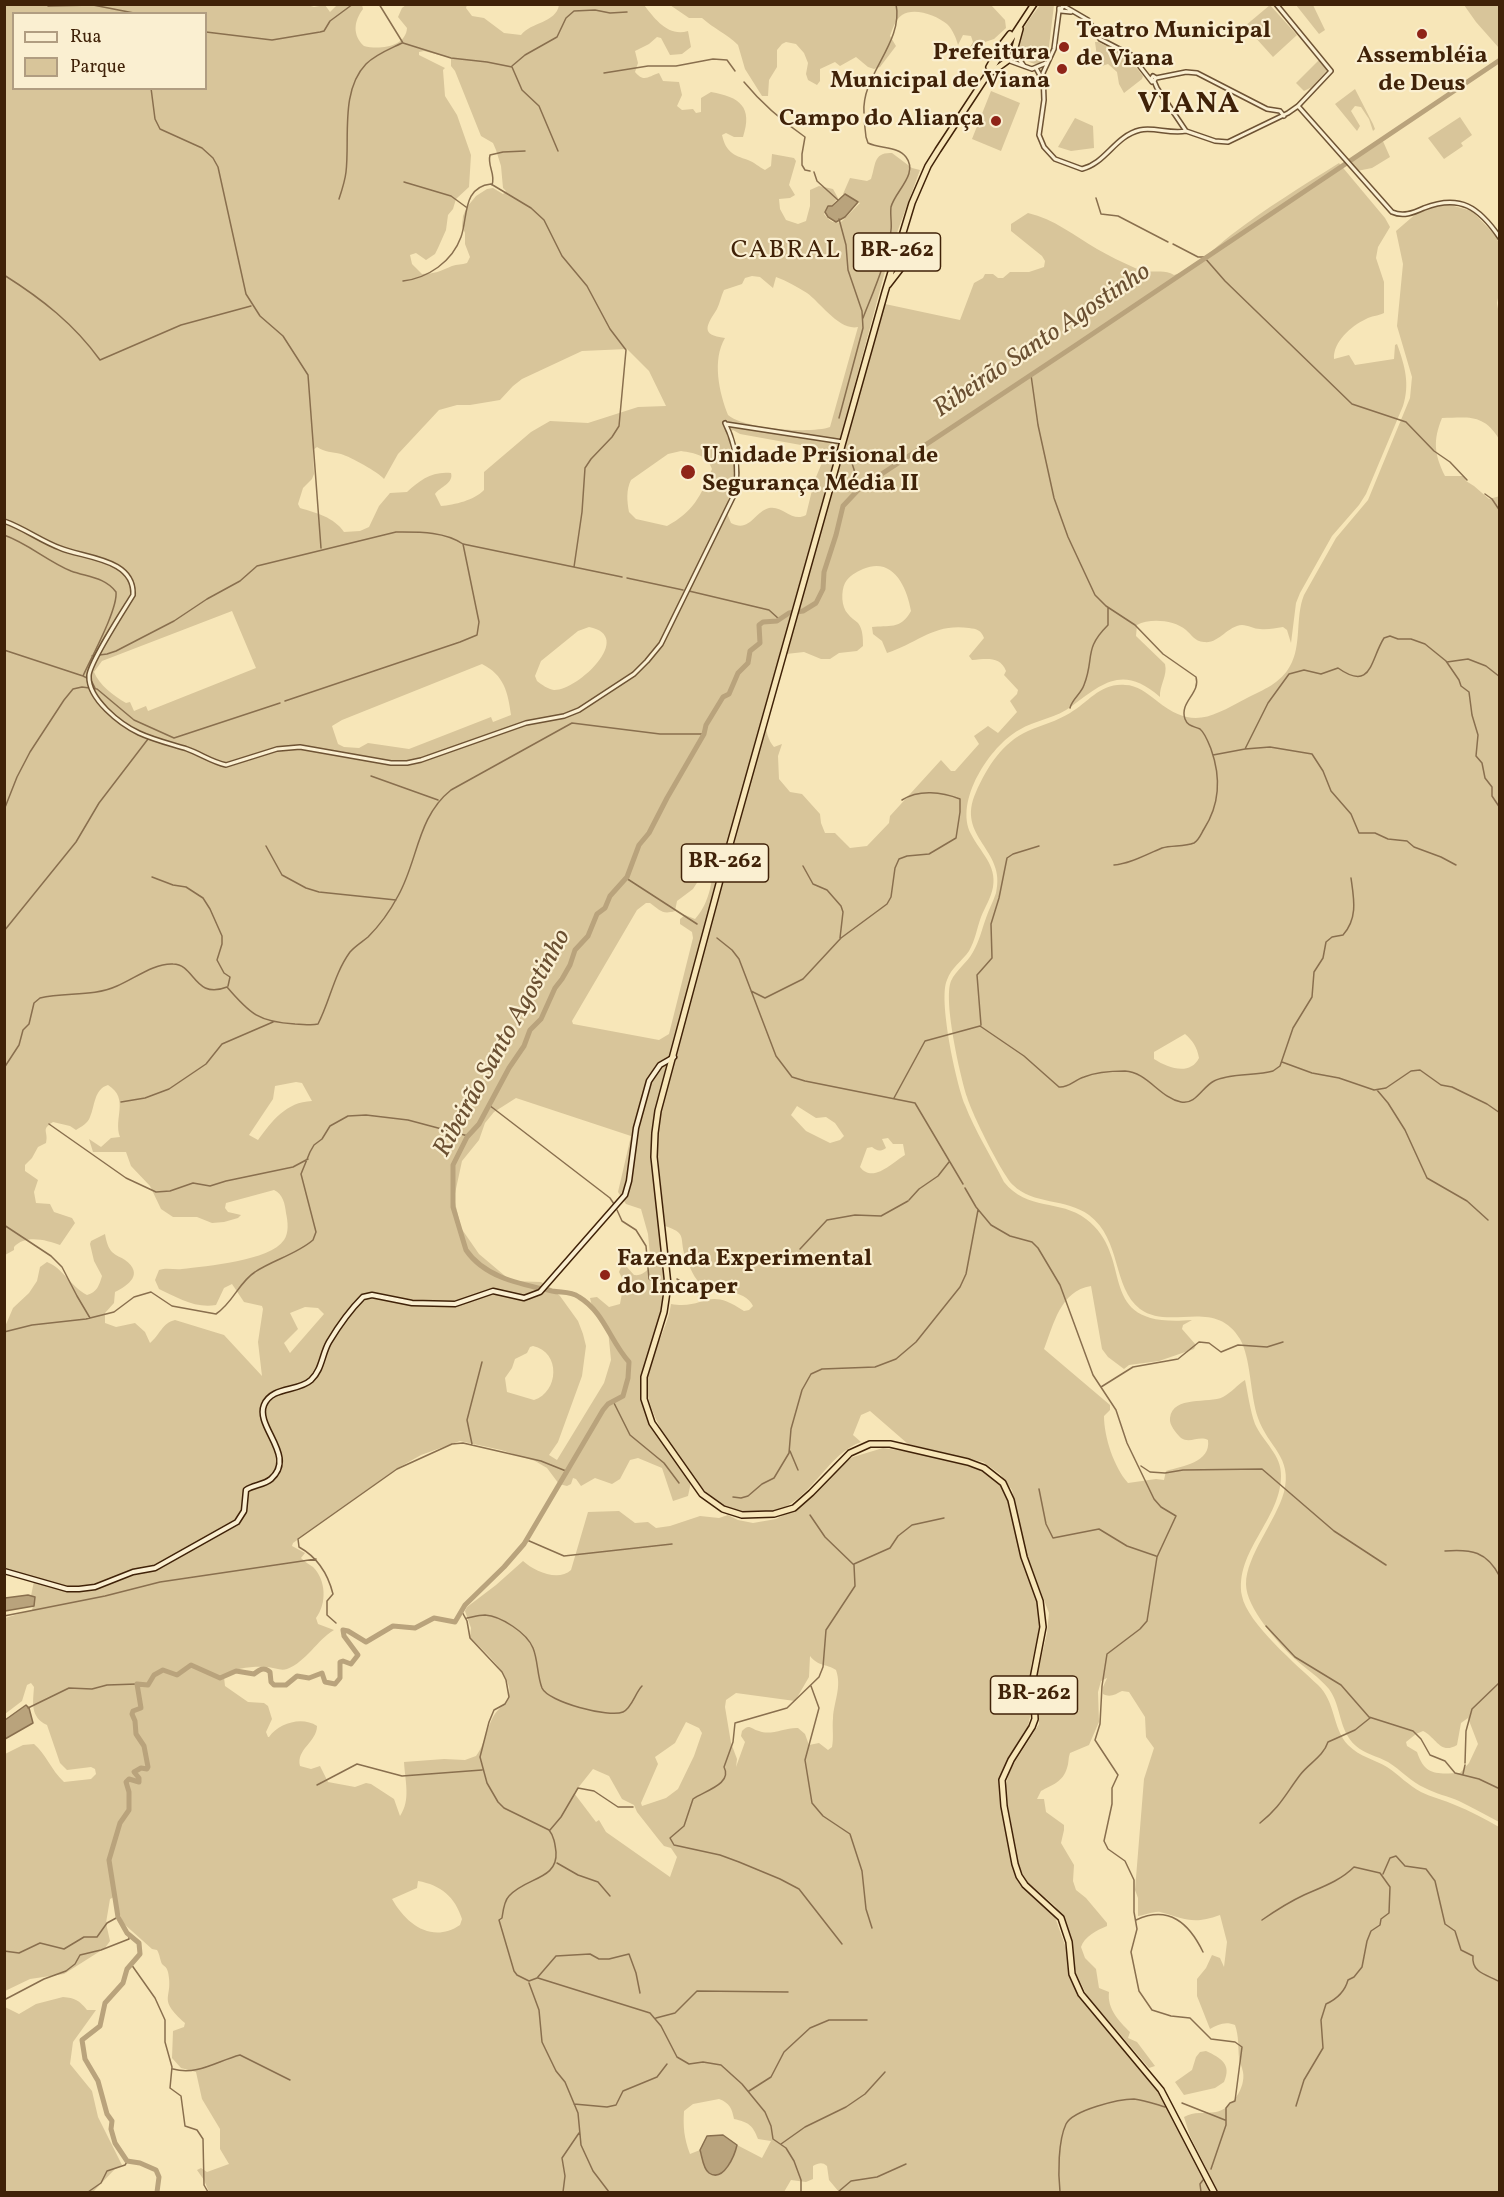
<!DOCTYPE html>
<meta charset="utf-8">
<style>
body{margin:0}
#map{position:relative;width:1504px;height:2197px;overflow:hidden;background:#f7e6b8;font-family:Vollkorn,serif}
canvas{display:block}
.frame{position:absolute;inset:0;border:6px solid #402208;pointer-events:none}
.legend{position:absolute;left:12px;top:12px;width:195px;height:78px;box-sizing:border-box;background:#faefd1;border:2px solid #b09d81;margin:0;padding:8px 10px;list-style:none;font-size:18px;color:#402208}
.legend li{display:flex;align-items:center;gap:12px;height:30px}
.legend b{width:30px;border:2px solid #b09d81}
</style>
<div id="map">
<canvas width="1504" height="2197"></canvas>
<div class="frame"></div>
<ul class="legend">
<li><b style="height:8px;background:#faefd1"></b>Rua</li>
<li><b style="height:16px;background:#d8c59a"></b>Parque</li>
</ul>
</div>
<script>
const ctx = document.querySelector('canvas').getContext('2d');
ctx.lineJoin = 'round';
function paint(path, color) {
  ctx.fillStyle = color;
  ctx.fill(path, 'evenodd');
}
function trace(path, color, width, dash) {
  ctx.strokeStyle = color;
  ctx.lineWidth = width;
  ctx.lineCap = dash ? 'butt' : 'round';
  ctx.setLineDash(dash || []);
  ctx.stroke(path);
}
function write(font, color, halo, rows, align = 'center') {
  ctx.font = font + ' Vollkorn,serif';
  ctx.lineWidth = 4.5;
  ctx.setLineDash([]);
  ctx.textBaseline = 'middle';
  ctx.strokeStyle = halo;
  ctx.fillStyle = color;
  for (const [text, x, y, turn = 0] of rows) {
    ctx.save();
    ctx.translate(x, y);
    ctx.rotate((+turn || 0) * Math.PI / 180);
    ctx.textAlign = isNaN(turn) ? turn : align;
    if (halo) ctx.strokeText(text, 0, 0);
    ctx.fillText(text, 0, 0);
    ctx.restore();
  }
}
paint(new Path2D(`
 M304 4 314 7 325 5 330 12 337 5H362L363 9C354 21 352 35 364 46 379 50 406 47 407 28L398 17 402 8 406 5H467L466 8 472 16 484 18 504 33 521 35C531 22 556 23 559 5H644C655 19 668 37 688 31L691 47 682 54 670 55 661 38 657 37 649 44 635 51 638 63 635 72C644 83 649 76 659 73L663 81 679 82 682 95 677 106 682 110 693 109 696 113 701 112V98L711 92C740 97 753 107 743 137H734L726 133 722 135C726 152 733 155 748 160 754 162 759 167 765 170L771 166 772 154 794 158 796 161 789 185 795 195 790 198 779 199 780 209 786 220 798 224 806 221 810 206V190L819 186 833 189 838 198 824 214C829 220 832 224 841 222L860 203 843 194 850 178 867 181 871 179C876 165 873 152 892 153L912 168 920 170 891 249 841 436 754 745 654 1125 667 1279 665 1305 643 1373 641 1390 642 1401 649 1419 691 1482 688 1496 673 1501 662 1468 638 1458 630 1460 620 1479 612 1484 595 1478 581 1486 576 1479 573 1478 571 1484 567 1486 559 1484 547 1468 535 1461 501 1450 460 1441 421 1455 398 1468 293 1543 292 1546 305 1553 301 1558C305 1562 309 1564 313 1567 326 1580 327 1603 316 1618L318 1624 334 1630C317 1640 306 1662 287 1669 281 1671 275 1668 268 1667 256 1666 233 1667 224 1677L225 1686 248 1702 264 1703 268 1706 272 1719 266 1732 268 1737H269C279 1723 302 1716 317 1726 317 1742 296 1749 300 1766L311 1769 320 1766 328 1782 355 1787 366 1783 371 1784 394 1799 400 1816C411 1800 405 1781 404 1762L444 1759 465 1760 476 1756C485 1744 486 1730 493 1717 497 1709 506 1704 509 1695 514 1677 482 1649 470 1638L471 1628 465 1611 467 1607 496 1585 523 1561C534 1571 558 1582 571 1570L588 1512 619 1511 635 1523 648 1522 656 1528 670 1526 700 1516 719 1518 728 1515 738 1520 753 1523 776 1519 799 1507 836 1469 853 1457 883 1448 911 1452 984 1470 1002 1485 1013 1514 1018 1546 1040 1609 1041 1620 1031 1666 1032 1708 1028 1726 1010 1755 999 1779 1002 1812 1008 1846 1016 1877 1022 1887 1034 1895 1055 1917 1066 1948 1070 1979 1075 1989 1090 2010 1160 2091 1211 2192H839L829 2180 827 2166C822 2162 819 2163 813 2166V2179L806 2182 791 2180 784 2192H209L204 2180 197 2170 201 2168 207 2172 229 2164 220 2149V2129L202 2099 196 2072 181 2068 172 2058 173 2031 184 2027 185 2023C156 1997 174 2000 168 1972 166 1966 166 1968 162 1964 160 1960 160 1955 157 1950L152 1949 123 1923 114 1897 110 1899 106 1923 110 1941 105 1948 64 1974 30 1979 5 1991V1754L23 1745 34 1744C46 1754 51 1770 64 1782L91 1779 96 1774 95 1769 91 1767 67 1770 60 1763 47 1725C30 1717 33 1703 34 1687L31 1683 27 1685 22 1701 5 1714V1618L32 1610 35 1597 31 1596 34 1581 5 1572 4 1329 13 1308 29 1293 37 1281 40 1267 47 1262C64 1269 70 1286 87 1295 97 1292 99 1286 102 1276L94 1261 90 1244 91 1241 105 1234C106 1240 108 1248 112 1252 116 1256 121 1257 125 1260 144 1274 129 1285 115 1292L114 1303 105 1313V1323L116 1327 135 1323 145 1332 150 1343C160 1335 162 1323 175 1320L224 1335 262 1376 258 1342 263 1309 262 1306 244 1302 232 1284 224 1288 216 1305C196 1309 176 1297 159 1289L155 1280 159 1270C167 1267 174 1270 182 1269 206 1266 270 1261 284 1240 289 1233 288 1222 286 1213 285 1204 283 1194 274 1190L226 1203 225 1208 228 1212 241 1215 238 1218 224 1222 212 1223 197 1217H173L161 1209 150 1186 131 1166 126 1152H93L89 1139 101 1147 111 1138 120 1137C113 1118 130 1099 108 1085 94 1089 95 1106 90 1117 88 1123 81 1127 76 1130L70 1126 53 1122C40 1130 49 1131 46 1143L38 1147 32 1158 25 1165V1171L38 1180 34 1192 36 1203 50 1204 54 1212 72 1218 75 1223 60 1245C47 1240 25 1234 14 1247V1250L5 1255V5ZM14 14H206V88H14ZM424 51 451 58V66L455 71 481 136 493 143 496 150 501 166 503 188 506 191 503 194 493 188 487 189 476 196 467 207 463 216 462 226 465 233V244L470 257 467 263C462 265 457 264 452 266 441 271 434 274 422 274L412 264 410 255 416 253 426 260 435 254 438 248 446 230 448 215 453 209 456 199 469 187 471 155 457 115 445 96 443 70 445 68 419 55V52ZM752 276 760 277 773 288 776 277C787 281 797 287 807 293 820 302 839 331 858 327L830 427C811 434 744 429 728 415 719 392 712 360 725 338 699 335 707 325 717 309 720 303 721 296 724 290L742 284 745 278ZM627 349 649 371 666 406 638 407 588 423 550 421 531 432 484 472V490C475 500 454 505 441 506L435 494C440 487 454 483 451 473 432 471 420 480 407 492L390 493 379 506 369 527 360 531 344 532C334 517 316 513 300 508L298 504 303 488 312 479 314 474 313 450 317 447C325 452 332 452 341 454 351 457 378 472 384 479L398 454 439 410 457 405H470L500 400 513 386 522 379 582 351ZM733 430 740 434 823 449 826 453 814 482 806 515C792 523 783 505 769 508 754 512 750 533 731 523L727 513V507L734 472 728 433ZM681 451C695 453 707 455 712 469 701 496 693 512 667 526L636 519 629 512C627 501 626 490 631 480L668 454ZM232 611 256 668 148 711 146 706 134 711 130 702 126 703C114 696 99 685 94 672L102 661ZM589 627C636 636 577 691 554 690 548 689 542 685 537 681L535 676 541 661 578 631ZM482 664C504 675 508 692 511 715L493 722 491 717 409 749 368 743 359 748 344 747 338 744 332 726 342 720ZM709 864H711C715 880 707 907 695 919L685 915 680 919V924L692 932 693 938 669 1034 659 1040 573 1024 572 1021 637 910 646 903H650C660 910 662 915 675 911L677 901 693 889ZM296 1082 302 1083 312 1101C286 1102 272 1121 258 1140L249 1135 273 1099 275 1086ZM516 1098 631 1136 618 1192 626 1204 641 1209 648 1234 651 1266C646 1272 641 1276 634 1275L626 1266 621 1267 619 1272 624 1282 620 1304 609 1307 597 1297 590 1298 593 1310 608 1330 611 1360 604 1383 557 1460 549 1455 558 1442 582 1376 586 1346 583 1334 578 1321 560 1296 551 1288 541 1282 511 1281 479 1254 461 1228 454 1198 462 1161 479 1140 485 1123 494 1112ZM305 1307 318 1308 324 1314 290 1353 284 1343 298 1329 290 1313ZM533 1346C561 1352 559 1392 534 1400L507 1392 505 1378 512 1368 515 1359 527 1353 530 1347ZM810 1656C819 1667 825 1663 836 1670 842 1687 834 1701 833 1718 832 1728 834 1738 832 1747L828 1750 819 1743 809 1745 805 1734 798 1728C786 1727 771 1736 759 1731 751 1729 749 1723 742 1731L741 1736 745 1742 736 1767 737 1759 731 1743 725 1707 726 1700 736 1693 795 1701 809 1677ZM686 1722 699 1728 702 1733 694 1756 678 1789 666 1798 642 1806 641 1803 658 1764 655 1757 675 1743ZM593 1769 609 1776 622 1799 634 1805 637 1812 659 1840 664 1846 671 1848 677 1857 670 1877 606 1832 599 1820 596 1822 574 1793ZM418 1881C441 1885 455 1897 462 1919L460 1925C432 1944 406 1924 392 1899L417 1888ZM719 2099C730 2103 732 2109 734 2119 748 2122 753 2125 758 2139L771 2141 762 2158 737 2145 729 2165 724 2171H707L700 2150 690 2154C684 2138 683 2127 684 2111L693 2104Z
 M670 5H991L1005 20 1006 28 994 39 970 47 973 42 971 36 963 35 958 45C956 38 953 30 947 24 936 15 914 7 902 15 895 20 893 28 890 36L896 46 880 67 874 69 868 67 856 57 840 66 835 62 820 69V81L817 85 808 80 806 74 808 63 804 53 796 44 786 42 782 44 777 50V67L769 80 768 96H762L745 69 738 45C727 34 713 28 702 18H689Z
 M1040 5H1054L1048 55C1043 66 1033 66 1025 59V63C1004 48 1030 19 1040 5Z
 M1270 5 1297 35 1273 57 1245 26Z
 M1296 5H1313L1325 30 1319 34Z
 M1464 5H1499V48L1476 22Z
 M1095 42H1098L1128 57 1143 76 1142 79 1124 93 1119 84 1117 72 1108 64 1102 66 1098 64Z
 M1319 60 1327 70 1312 87 1304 91 1296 83Z
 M1355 89 1373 124 1375 129 1373 131 1369 119 1361 107 1355 106 1351 111 1360 126 1357 131 1335 104Z
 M991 91 1020 103 1001 151 972 139Z
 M1460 117 1472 135 1461 143 1463 146 1444 159 1428 138Z
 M1075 118 1093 126 1094 148 1071 151 1058 147Z
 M1382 139 1390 157 1372 168 1357 171 1348 161Z
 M1339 163 1385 218 1390 227 1378 247 1376 258 1384 282V313C1378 316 1371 316 1366 319 1351 326 1333 342 1334 359L1349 355 1355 365 1394 359 1395 345 1397 344C1405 366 1410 384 1403 406L1366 494 1359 505 1332 536 1300 593 1296 603 1291 643 1287 630 1283 627C1275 628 1268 630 1260 629 1254 629 1248 625 1242 625 1227 626 1219 644 1204 642 1194 641 1192 635 1186 630 1174 620 1150 618 1137 625L1136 636 1165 664C1168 675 1159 686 1160 697 1124 666 1105 681 1072 706 1057 718 1035 720 1019 730 990 746 954 801 971 834 980 852 997 865 993 887 991 898 985 907 981 917 977 928 975 941 969 951 962 961 951 968 947 980 938 999 956 1083 965 1105 975 1131 991 1156 1004 1182 1027 1211 1060 1199 1086 1219 1138 1258 1090 1329 1192 1320L1183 1325 1182 1329 1196 1345 1194 1349 1159 1361 1129 1365 1124 1369 1108 1357 1102 1349 1091 1286C1060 1291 1054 1324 1044 1349L1110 1405V1410L1104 1416C1104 1437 1114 1467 1128 1483L1156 1479 1164 1480 1166 1471C1182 1466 1211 1463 1208 1440 1199 1435 1190 1444 1181 1438 1176 1433 1169 1425 1170 1418 1173 1395 1209 1404 1223 1397 1231 1393 1237 1385 1245 1380 1248 1394 1250 1410 1255 1424 1263 1442 1282 1455 1281 1476 1281 1519 1234 1552 1242 1596 1247 1623 1298 1666 1318 1685 1336 1702 1332 1728 1348 1745 1360 1757 1374 1759 1387 1767 1399 1775 1408 1785 1421 1792 1431 1797 1444 1800 1455 1805 1470 1811 1485 1819 1499 1827V2192H1218L1190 2136 1184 2117C1194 2111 1204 2114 1216 2112 1232 2109 1246 2087 1243 2072 1242 2067 1240 2063 1239 2058 1238 2046 1239 2037 1235 2025 1226 2021 1218 2024 1210 2029L1197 1996V1979L1206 1968 1212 1955 1220 1958 1224 1967 1227 1942 1220 1915C1193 1925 1185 1919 1160 1912 1154 1911 1143 1916 1138 1916V1898L1135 1890 1144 1779 1154 1748 1146 1737 1145 1717 1129 1692 1122 1691C1116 1694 1110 1698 1103 1694V1687L1107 1678 1101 1681 1098 1692 1099 1722 1089 1745 1070 1753C1068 1758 1069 1763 1067 1768 1063 1782 1052 1785 1041 1791L1037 1799H1044L1046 1812 1064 1825V1830L1061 1843 1074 1865 1073 1881 1076 1890 1086 1898 1107 1923V1926C1097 1930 1084 1937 1081 1947L1085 1958 1096 1969 1099 1988 1109 1992C1107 2009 1119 2021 1130 2032L1128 2038 1137 2042 1155 2066 1149 2068 1087 1996 1076 1973 1066 1921 1055 1906 1027 1882 1019 1867 1005 1789 1009 1773 1013 1765 1039 1724 1037 1676 1047 1633 1049 1613 1026 1553 1012 1490 1000 1474 983 1462 908 1444 870 1411 861 1415 853 1435 861 1442C828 1454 814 1495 781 1509 766 1515 748 1517 732 1511 701 1498 647 1421 647 1387 647 1358 667 1332 671 1304 706 1310 706 1285 744 1311L749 1310 753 1306C746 1289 713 1291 699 1282 694 1278 686 1259 684 1253 680 1236 686 1233 665 1226L657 1147 658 1125 670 1075 765 721C766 731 768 740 774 747L782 744 778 756 779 779 790 792 802 794 820 814 821 823 825 833H835L850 848 867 846 889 823 890 816 941 760 951 771H955L979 744 974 736 988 726 998 733 1017 712 1010 701 1017 694 1018 690 1004 675 1006 671C1000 656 987 659 972 660L969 656 984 638C981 630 977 629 969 628 934 623 918 643 887 653L882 641 873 634 872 627C888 625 901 630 911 611 907 587 893 556 863 569 856 572 849 576 845 583 841 591 841 607 848 614 851 618 855 620 858 623 863 629 863 639 863 646L857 651 839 653 830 659H821L804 652 786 654 885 304 960 320 974 283 983 278 985 274H993L998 278H1003L1010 272H1029L1044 267 1045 261 1042 256 1011 231V224L1028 213C1054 219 1075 236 1097 249 1109 256 1122 262 1135 268 1151 276 1162 267 1174 275 1195 269 1213 249 1231 235 1265 209 1302 186 1339 163ZM797 1106 816 1118 826 1117 835 1123 844 1136 840 1140 830 1143 806 1131 791 1115ZM888 1138 893 1144H903L905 1155C893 1162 873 1184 860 1167L867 1148 872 1147C877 1151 880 1152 886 1148L882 1139Z
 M1443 203 1472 211 1495 235 1499 243 1500 288 1497 303 1500 321 1499 439C1483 413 1468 418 1442 418 1433 440 1434 454 1445 476H1464L1466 481 1474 486 1489 499 1500 496 1499 1822C1486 1815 1473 1808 1459 1801 1448 1796 1436 1794 1425 1788 1411 1782 1401 1770 1388 1762 1377 1756 1365 1754 1356 1746 1338 1730 1342 1707 1329 1689 1319 1677 1306 1669 1295 1659 1278 1643 1246 1608 1246 1584 1246 1556 1276 1521 1284 1492 1293 1457 1268 1447 1258 1418 1250 1395 1251 1358 1240 1339 1215 1297 1170 1331 1140 1309 1112 1287 1122 1240 1089 1215 1066 1198 1033 1205 1013 1185 1002 1174 972 1114 967 1097 960 1075 943 1000 951 981 956 970 967 963 973 952 979 942 982 929 986 918 989 909 993 902 996 893 1007 849 955 838 976 792 987 767 1003 742 1028 731 1042 725 1057 721 1070 713 1089 702 1100 683 1125 685 1137 685 1147 693 1157 701 1193 730 1211 717 1247 698 1263 690 1281 683 1290 666 1302 646 1295 617 1304 595L1336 538 1368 500 1410 398 1412 377 1397 326 1403 264 1396 231 1418 212ZM1185 1034C1193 1041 1197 1047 1199 1058 1190 1076 1168 1068 1154 1059V1052ZM1468 1718 1478 1744 1469 1763 1460 1773C1437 1774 1425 1776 1417 1752L1407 1746 1406 1742 1416 1734 1423 1731C1437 1738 1440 1755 1457 1745L1461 1723Z
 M63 1997C75 1998 79 2000 87 2010H96L73 2042 70 2064 92 2091 98 2117 122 2165 115 2169 93 2192H5V2007L19 2014 36 2004Z
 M1206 2051C1221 2058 1232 2064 1224 2082L1215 2088 1184 2095 1175 2082 1192 2070 1196 2057 1200 2052Z`), '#d8c59a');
const water = new Path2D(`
 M845 194 858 202 845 217 836 222 828 217 825 212 828 206H832Z
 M28 1595 35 1597 34 1606 5 1611V1598Z
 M26 1705 29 1708 33 1723 5 1739V1720Z
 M723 2135 737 2145C735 2154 724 2183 709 2173 703 2169 702 2156 700 2150L707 2136Z`);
paint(water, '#b9a37c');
trace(water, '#896f4e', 1.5);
trace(new Path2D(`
 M379 4 403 43 451 58 487 62 512 67 522 90 539 106 558 151
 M48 6 93 5 139 14
 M206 32 272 40 320 32 324 31 330 21 353 4
 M512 66 525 55 557 37 566 18 574 11 595 10 610 13 627 12
 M604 73 648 66H676L713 59 727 60 735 71
 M744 82C763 105 782 121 805 137L802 154V165L805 170 810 171
 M151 88 155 119 160 129 202 148 213 158 218 167 246 294 260 316 283 336 308 375 321 548
 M864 113C861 75 904 43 896 4
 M814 172 817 181 838 200
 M404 182 451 196 466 207
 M492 185C496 174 487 166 490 155L503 152 525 151
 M1096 198 1101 214 1118 216 1168 242
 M339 199C342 190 345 181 346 172 350 139 340 91 366 64 376 54 390 49 402 43
 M1173 244 1198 257H1204L1225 281 1352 404 1406 422 1434 451 1450 462 1467 480
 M4 275C42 299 74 324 100 360L181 325 251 306
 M403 281C428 278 452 262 461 237 468 218 462 187 491 184L531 208 544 220 562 256 587 286 610 329 626 350 619 426 612 437 591 459 585 468 582 512 574 567
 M863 318C873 292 888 259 891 230 892 223 890 215 891 207 895 191 919 174 906 157 898 146 880 149 868 143L866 137 864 119
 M1031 375 1038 425 1054 498 1068 537 1095 595 1106 606 1135 625 1163 654 1196 677C1201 693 1179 702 1185 719 1188 727 1194 726 1200 729 1205 733 1209 744 1211 749 1221 777 1220 804 1204 829 1201 834 1199 840 1194 843 1184 847 1172 845 1162 848 1147 854 1130 864 1114 865
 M839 418 863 328 862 311 848 270 846 245 839 219
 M848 451 860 488
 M1485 494 1492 499 1500 511
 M4 535C29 544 47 561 71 571 87 577 105 577 116 592 118 609 91 658 83 676
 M627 578 683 590
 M689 591 769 610 779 619
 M4 650 83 676 91 680 95 688
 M92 656 107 654 116 651 174 621 207 599 240 581 257 566 396 532C418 532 444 531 463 544L622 577
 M1447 662 1468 659 1486 666 1500 677
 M285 701 460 642 477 635 479 622 463 544
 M1070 708C1072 699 1081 694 1084 685 1095 657 1083 650 1108 625V608
 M1245 749 1268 703 1289 674 1304 670 1321 674 1338 668C1372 692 1370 660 1384 638L1390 636 1398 639H1411L1425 644 1446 661 1459 680 1461 686 1469 692 1472 715 1478 735 1476 756 1482 763 1485 778 1492 787V796L1500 808
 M1213 755 1245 749 1270 747 1312 754 1323 771 1331 791 1351 814 1359 833H1375L1388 839 1407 841 1414 847 1441 857 1456 865
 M371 776 438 800
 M4 810 17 777 30 752 64 700 73 689 82 687 97 689 134 720 174 738 280 703
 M266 846 282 875 306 888 319 892 396 900
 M803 866 813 884 827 890 841 906 843 912 840 938
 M152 877 173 885 186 887 203 898 210 909 222 936V944L217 960 224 973 230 977 228 986
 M626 878 697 924
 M4 931 76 842 99 803 148 739
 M717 938 732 950 739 959 776 1056 792 1077 805 1081 915 1103 963 1184
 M227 987C250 1014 259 1022 295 1024 303 1024 311 1026 318 1024 330 1001 334 974 350 952 355 946 362 942 368 937 380 925 390 911 398 896 418 861 417 817 451 790L572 723 660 734H704
 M751 991 765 998 803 979 841 938 887 904 891 897 895 868 899 859 907 856 929 854 956 838 960 812V799C942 792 919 789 902 800
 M981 1025 977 975 992 958 991 924 999 898 1007 858 1013 854 1039 846
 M1282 1062 1312 1073 1339 1078 1374 1090 1386 1088 1411 1071 1420 1070 1441 1085 1452 1087 1487 1104 1500 1113
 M4 1068 19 1045 23 1030 29 1024 34 1003 40 998C66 992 93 997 117 986 134 979 154 963 173 964 195 964 194 1000 227 987
 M1377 1090 1388 1103 1405 1130 1427 1178 1467 1201 1488 1220
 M894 1098 925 1041 980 1026 1024 1056 1059 1087C1069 1088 1074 1080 1084 1077 1096 1072 1112 1071 1125 1071 1147 1072 1160 1098 1181 1102 1196 1105 1202 1087 1214 1081 1229 1073 1256 1076 1273 1071L1280 1066 1293 1028 1312 997 1314 972 1323 958 1326 942 1332 937 1343 935C1358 918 1354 899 1351 878
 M121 1102 145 1098 169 1089 206 1064 222 1044 273 1022
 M489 1105 610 1198 614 1204
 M49 1124 126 1178 156 1192 170 1191 193 1183 210 1186 226 1181 293 1167 308 1159
 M965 1188 976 1207 991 1225 1010 1236 1032 1242 1038 1248 1060 1285 1093 1375 1116 1410 1127 1443 1154 1499 1161 1507 1176 1516 1157 1557 1147 1621 1140 1629 1107 1654 1102 1686 1100 1724 1095 1740 1118 1775 1112 1788V1804L1104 1841 1108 1849 1125 1861 1134 1880V1912L1137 1929 1131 1952 1139 1991 1152 2010 1171 2016 1190 2018 1211 2039 1235 2042 1242 2047 1235 2101 1230 2103 1226 2108V2125L1211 2169
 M909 1200 919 1189 938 1176 949 1162
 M617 1210 622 1221 636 1230 646 1246 649 1279 652 1281
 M4 1225 51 1256 62 1267 77 1296 90 1318
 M800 1249 827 1220 855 1215 881 1216 908 1201
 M677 1279 688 1286 703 1291
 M4 1332 32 1325 86 1319 114 1312 134 1297 151 1292 172 1306 216 1314C233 1303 239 1282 255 1272 273 1260 297 1254 313 1240L316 1232 301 1174 310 1152 314 1145 322 1139 330 1126 348 1116 366 1115 408 1120 468 1136
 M1101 1387 1133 1367 1178 1359 1199 1342 1209 1343 1221 1352 1238 1345 1267 1347 1283 1342
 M613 1401 630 1435 664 1463 679 1483
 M472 1444 467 1420 482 1362
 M790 1451 798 1470
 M1141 1466 1150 1472 1165 1473 1183 1470 1262 1469 1334 1531 1386 1565
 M1039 1489 1046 1524 1053 1538 1099 1529 1127 1546 1156 1556
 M733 1497 741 1498 748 1496 762 1484 774 1478 789 1453 791 1429 802 1390 811 1374 822 1369 875 1367 896 1359 916 1342 960 1287 966 1274 978 1210
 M810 1515 825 1537 854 1565 855 1586 826 1630 823 1667 819 1677 787 1708 735 1723 733 1742 724 1767C733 1784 704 1791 693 1799L684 1826 670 1838 674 1845 720 1855 739 1862 780 1879 799 1889 842 1944
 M527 1540 564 1556 672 1544
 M1445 1551C1471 1549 1487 1551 1500 1577
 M854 1564 890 1548 898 1536 912 1525 944 1518
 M461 1610 467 1621 470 1638 502 1672 506 1680 509 1697 505 1704 494 1710 489 1722 480 1757 487 1783 498 1802 504 1808 549 1830C554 1836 555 1844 556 1852 558 1880 526 1877 509 1896 504 1901 503 1911 502 1918L499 1920 514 1971 517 1975 529 1981 537 1978 556 1956 590 1954 599 1959H609L629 1954 636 1973 640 1993
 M4 1616 105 1596 160 1582 316 1559
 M467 1618C472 1617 479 1615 485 1615 501 1616 527 1633 533 1648 538 1660 537 1675 542 1688 548 1702 609 1718 623 1712 632 1708 635 1693 642 1686
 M336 1623 327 1615V1601L333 1594C328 1574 317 1557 299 1547L298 1539 397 1469 452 1444 463 1443 541 1461 566 1471
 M1266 1626 1295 1657 1341 1685 1369 1717 1413 1731 1421 1739 1430 1755 1445 1761 1455 1773 1479 1779 1500 1789
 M811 1686 819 1708 805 1760 812 1803 823 1816 850 1834 862 1871 866 1909 872 1928
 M28 1708 69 1688 92 1689 107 1685 137 1684
 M1465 1763 1466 1731 1472 1709 1500 1682
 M1463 1774 1465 1765
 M317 1785 357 1764 402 1776 482 1770
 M1260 1823C1280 1807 1285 1795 1300 1775 1309 1763 1323 1757 1328 1742L1355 1730 1370 1718
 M550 1830 561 1817 578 1788 594 1791 618 1807H633
 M557 1863 578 1875 598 1882 610 1896
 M1383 1874 1390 1858 1396 1856 1405 1866 1426 1869 1435 1881 1445 1924 1455 1931 1461 1950 1473 1956C1471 1973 1488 1975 1500 1982
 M1136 1920C1169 1905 1189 1923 1203 1952
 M1262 1920C1275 1911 1289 1902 1304 1895 1322 1887 1340 1881 1354 1867L1380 1873 1390 1887 1389 1913 1381 1919 1380 1925 1371 1931 1367 1941 1362 1967 1354 1977 1348 1980C1345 1991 1337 1999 1326 2004L1321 2020 1323 2048 1304 2080 1296 2106
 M4 1951 19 1953 40 1943 64 1949 84 1937H97L107 1923 118 1917
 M131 1964 155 1998 165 2020V2042L172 2067 170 2088 181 2096 185 2126 197 2130 203 2139 204 2185 208 2192
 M538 1978 650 2013 661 2026 677 2057 689 2064 703 2062 721 2065 742 2084 765 2112 771 2126 773 2139 786 2148 794 2161 801 2180V2192
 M529 1983 539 2010 542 2042 556 2071 565 2082 578 2113 581 2145 593 2171 609 2192
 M4 2000 44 1979 66 1971 75 1964 80 1955 101 1950 129 1939V1936
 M656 2018 675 2013 697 1991 788 1992
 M173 2069C197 2076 217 2061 240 2055L290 2080
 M749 2091 771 2077 784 2052 810 2028 829 2020H867
 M1182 2103 1225 2120
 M574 2104 607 2107 616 2105 623 2091 657 2077 667 2064
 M781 2144 805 2127 846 2107 865 2094 885 2072
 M88 2192 101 2183 107 2171 125 2165 127 2162
 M563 2192 565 2176 562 2158 579 2133
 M838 2192 851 2181 877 2177 906 2164
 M1060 2192C1058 2174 1058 2141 1066 2124 1073 2110 1119 2099 1134 2099 1144 2100 1155 2104 1165 2107
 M1201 2192 1200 2184 1203 2180`), '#896f4e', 1.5);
trace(new Path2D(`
 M157 2192 159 2177 156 2170 140 2163 127 2161 115 2143 111 2129 112 2121 107 2114 98 2081 85 2059 82 2040 100 2026 105 2003 123 1983 127 1969 140 1954 139 1943 127 1933 118 1917 109 1860 120 1823 129 1810V1792L126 1782 129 1779 139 1782V1778L134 1772 141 1768 147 1769 148 1767 144 1746 136 1734 135 1721 132 1714 133 1711 141 1708 137 1684 148 1685 154 1675 163 1670 177 1675 191 1665 220 1678 236 1671 254 1674C259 1670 264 1666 270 1672L271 1682 274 1685H286L297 1676 309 1678 322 1673 325 1682 335 1684 340 1678V1662L343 1661 351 1664 358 1655 344 1636 343 1630 348 1631 366 1642 393 1626 415 1628 434 1618 455 1622 465 1605 504 1567 524 1544 603 1410 608 1404 623 1396 628 1378 629 1362C610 1341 604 1312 579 1297 570 1291 562 1293 552 1291 521 1284 485 1278 466 1250L453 1207V1165L467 1137 479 1124 509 1068 524 1046 530 1030 541 1019 555 988 562 979 570 965 575 950 588 936 597 914 605 908 610 896 627 877 639 845 649 833 667 798 704 734 706 725 723 697 729 694 738 673 748 663 750 651 760 643 759 625 763 622 777 621 789 613 803 611 816 603 823 589 824 572 836 535 843 506 859 489 1076 345 1500 60`), '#b9a37c', 5);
const tertiary = new Path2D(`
 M1059 8H1062L1061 11H1059Z
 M1061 8 1064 6 1088 20 1100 39 1131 55 1152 82
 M1059 11 1054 49 1043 73 1044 100 1039 135 1044 147 1055 159 1082 169C1106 163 1115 136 1140 130 1154 127 1170 134 1186 131
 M1061 11 1071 12
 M997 52 1003 43 1008 44 1024 66
 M999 58 1007 61 1011 60 1014 51
 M1010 61 1032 69 1046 63
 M1036 68 1042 79
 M1156 78 1186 72 1197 73 1267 109 1280 111 1284 116
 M1154 81 1151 79 1153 76 1156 78 1154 81 1157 88 1186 131 1215 141 1228 142 1288 113 1298 106 1331 71 1276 4
 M1298 106 1392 212C1403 217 1413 213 1424 208 1460 194 1479 207 1500 238
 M726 424 843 442
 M4 521C24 528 41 541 60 548 83 558 135 558 133 595 124 610 89 663 89 676 88 699 120 724 139 733 154 740 171 744 187 749 201 754 212 762 226 765L277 749 300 747 391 763H407L421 760 526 723 564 716 579 710 634 674 647 661 661 644 735 493C739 469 736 445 725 423`);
const secondary = new Path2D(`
 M4 1571 67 1589H79L95 1587 133 1572 155 1568 237 1522 244 1511 246 1490C253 1485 264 1485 271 1479 297 1456 255 1427 264 1405 272 1386 298 1392 311 1380 322 1370 322 1354 329 1342 338 1327 350 1310 363 1297L372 1295 412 1303 455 1304 493 1291 524 1298 540 1292 625 1195 629 1181 636 1128 649 1081 660 1065 674 1057`);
const trunk = new Path2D(`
 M1034 4 938 150 928 166 912 203 885 292 723 869 658 1111 655 1133 654 1157 668 1285 664 1312 644 1377V1399L652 1423 702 1494 723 1509 742 1515 774 1514 794 1508 811 1493 850 1453 870 1444H890L968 1462 984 1468 1003 1483 1011 1500 1024 1557 1040 1601 1043 1627 1033 1679 1035 1719 1032 1727 1011 1760 1002 1780 1004 1806 1015 1864 1019 1876 1025 1885 1061 1918 1069 1942 1072 1974 1081 1994 1161 2090 1214 2192
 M1003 43 1010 34
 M1014 51 1020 29
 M989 67 997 53
 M992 72 1007 61
 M902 236 904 252
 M888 285 905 263`);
trace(tertiary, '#6e5334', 6);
trace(secondary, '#402208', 7);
trace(trunk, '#402208', 8);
trace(tertiary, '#faefd1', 3);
trace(secondary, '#faefd1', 4);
trace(trunk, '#f7e6b8', 5);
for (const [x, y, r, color] of [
 [1422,34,6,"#8f2418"],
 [1064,47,6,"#8f2418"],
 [1062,69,6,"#8f2418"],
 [996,121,6,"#8f2418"],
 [688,472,8,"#8f2418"],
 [605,1275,6,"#8f2418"]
]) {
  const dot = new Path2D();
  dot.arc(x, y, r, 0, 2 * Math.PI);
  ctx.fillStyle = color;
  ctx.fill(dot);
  trace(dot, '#faefd1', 2);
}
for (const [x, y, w] of [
 [897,252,87],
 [725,863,87],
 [1034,1695,87]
]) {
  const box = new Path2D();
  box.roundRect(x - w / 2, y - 19, w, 38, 4.5);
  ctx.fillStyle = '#faefd1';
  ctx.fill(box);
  trace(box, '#402208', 1.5);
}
write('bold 22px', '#402208', null, [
 ["BR-262",897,252],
 ["BR-262",725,863],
 ["BR-262",1034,1695]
]);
write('bold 24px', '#402208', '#faefd1', [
 ["Teatro Municipal",1076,33],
 ["de Viana",1076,61],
 ["Prefeitura",1050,55,"right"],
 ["Municipal de Viana",1050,83,"right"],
 ["Assembléia",1422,58,"center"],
 ["de Deus",1422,86,"center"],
 ["Campo do Aliança",984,121,"right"],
 ["Unidade Prisional de",702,458],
 ["Segurança Média II",702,486],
 ["Fazenda Experimental",617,1261],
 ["do Incaper",617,1289]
], 'left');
ctx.letterSpacing = '1.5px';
write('26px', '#402208', '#faefd1', [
 ["CABRAL",786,252]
]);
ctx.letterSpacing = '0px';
write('italic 26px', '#6a4f31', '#faefd1', [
 ["Ribeirão Santo Agostinho",1043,342,-34],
 ["Ribeirão Santo Agostinho",504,1044,-61]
]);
ctx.letterSpacing = '1.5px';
write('bold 30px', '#402208', '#faefd1', [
 ["VIANA",1189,106]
]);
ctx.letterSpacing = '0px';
</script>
